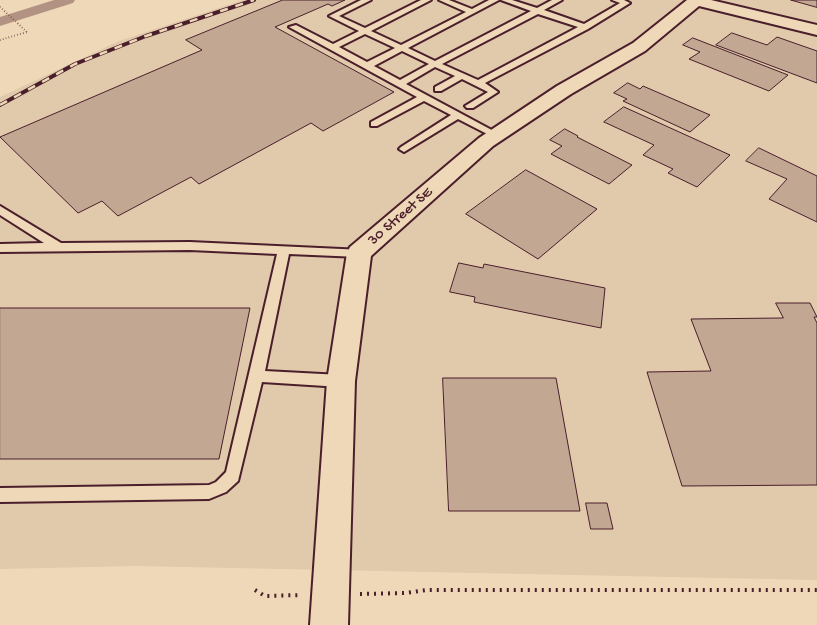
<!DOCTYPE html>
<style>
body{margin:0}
canvas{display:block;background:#eed8b7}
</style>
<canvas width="817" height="625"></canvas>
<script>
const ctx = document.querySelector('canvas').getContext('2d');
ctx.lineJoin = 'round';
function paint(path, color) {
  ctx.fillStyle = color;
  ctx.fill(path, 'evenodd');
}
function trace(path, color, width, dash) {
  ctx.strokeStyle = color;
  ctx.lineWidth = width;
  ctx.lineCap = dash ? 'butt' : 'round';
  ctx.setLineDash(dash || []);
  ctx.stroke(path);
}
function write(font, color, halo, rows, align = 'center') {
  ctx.font = font + ' "Gochi Hand",sans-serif';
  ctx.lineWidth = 4;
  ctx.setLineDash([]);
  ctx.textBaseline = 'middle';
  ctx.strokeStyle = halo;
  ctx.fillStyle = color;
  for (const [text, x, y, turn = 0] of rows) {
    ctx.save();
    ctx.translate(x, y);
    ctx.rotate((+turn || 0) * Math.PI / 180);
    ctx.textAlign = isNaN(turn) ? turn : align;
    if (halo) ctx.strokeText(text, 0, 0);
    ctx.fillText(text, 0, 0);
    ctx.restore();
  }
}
paint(new Path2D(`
 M243 0H817V580L136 566 0 569V97L119 41Z`), '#e1c9ac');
paint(new Path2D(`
 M54 0H75L73 3 0 26V17Z`), '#b29383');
const building = new Path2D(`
 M283 0H345L332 6 328 4 275 27 394 92 323 131 311 123 199 184 191 177 118 216 102 201 78 213 0 137 202 50 186 40Z
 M791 0H817V7Z
 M732 33 767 45 777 37 817 51V83L716 45Z
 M693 38 788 75 769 91 689 59 700 52 683 45Z
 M628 83 640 89 643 86 710 115 690 132 623 101 627 99 614 93Z
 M624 107 730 155 697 187 668 173 673 169 643 155 654 145 604 122Z
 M565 129 578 136 577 137 632 165 609 184 551 154 562 146 550 140Z
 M759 148 817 176V222L769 199 787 179 746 161Z
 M526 170 597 209 538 259 466 214Z
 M459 263 483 268 484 264 605 288 601 328 474 302 475 297 450 292Z
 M776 303H810L817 317H814L817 323V485L682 486 647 372 711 371 691 319 783 318Z
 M0 308H250L219 459H0Z
 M443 378H556L580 511H449Z
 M586 503H607L613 529H591Z`);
paint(building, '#c2a792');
trace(building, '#4a1f2b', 1);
const service = new Path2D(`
 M361 0H371L339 16 365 28 421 0H431L371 31 401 45 466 12 439 0H449L472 9 489 0H499L408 48 435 61 531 11 501 0H512L537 8 552 0H562L544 10 584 24 620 3 612 0H624L630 3 588 29 485 83 498 92 473 108H467L465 106 488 92 462 79 441 91H435V87L455 76 435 67 406 84 501 135 496 138 493 137 458 119 404 152 399 149 401 147 451 115 424 101 377 126H371V122L417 97 289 27 296 25 333 44 359 31 329 16ZM538 14 578 27 478 80 442 64ZM365 34 395 48 367 62 339 47ZM402 51 429 64 400 80 374 66Z
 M0 206 61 243 190 242 363 250 365 253 359 257 289 254 265 371 341 375 346 377 348 381 346 385 341 387 262 382 238 481 226 492 209 499 0 502V488L209 485 216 482 226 472 277 254 190 250 0 252V244L44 243 0 215Z`);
const minor = new Path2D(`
 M687 0H711L817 25V35L699 6 645 51 571 94 493 146 371 256 355 381 348 625H310L327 381 347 253 350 247 479 138 557 86 633 43Z`);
trace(service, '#4a1f2b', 4);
trace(minor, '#4a1f2b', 4);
trace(new Path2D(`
 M0 7 27 32
 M0 40 27 32`), '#4a1f2b', 2, [0.5, 2.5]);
trace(new Path2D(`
 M255 590 265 596 302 595
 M360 594 406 593 427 590H817`), '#4a1f2b', 4, [2, 5]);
paint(service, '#eed8b7');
paint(minor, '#eed8b7');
const rail = new Path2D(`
 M0 105 75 64 146 36 254 0`);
trace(rail, '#4a1f2b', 4);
trace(rail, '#eed8b7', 2.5, [8]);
write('15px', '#4a1f2b', '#eed8b7', [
 ["30 Street SE",401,217,-41]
]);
</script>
